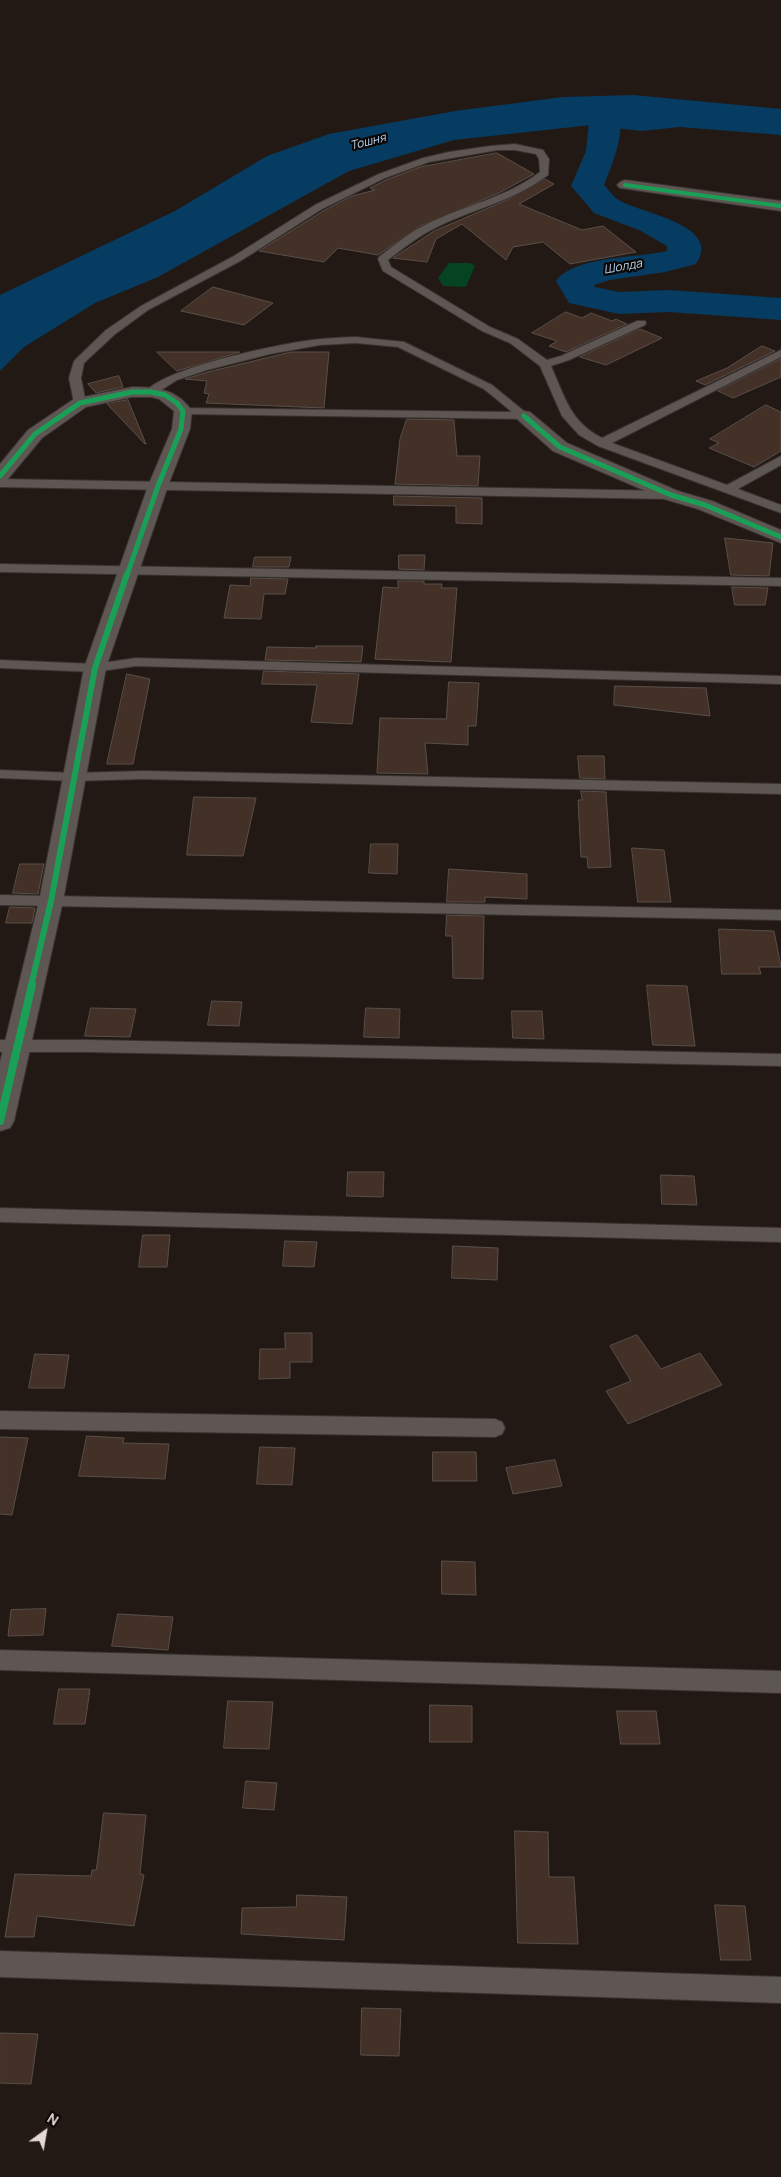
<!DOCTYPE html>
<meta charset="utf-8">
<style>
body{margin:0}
#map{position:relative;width:781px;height:2177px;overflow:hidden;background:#221915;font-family:Manrope,sans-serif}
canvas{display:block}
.north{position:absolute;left:20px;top:2107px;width:50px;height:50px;-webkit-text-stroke:4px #0b0503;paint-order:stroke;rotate:32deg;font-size:14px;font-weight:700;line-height:20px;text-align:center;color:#e5d9d3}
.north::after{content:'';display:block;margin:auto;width:18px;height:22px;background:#e5d9d3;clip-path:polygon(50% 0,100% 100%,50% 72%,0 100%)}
</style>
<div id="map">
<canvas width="781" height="2177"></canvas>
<div class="north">N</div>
</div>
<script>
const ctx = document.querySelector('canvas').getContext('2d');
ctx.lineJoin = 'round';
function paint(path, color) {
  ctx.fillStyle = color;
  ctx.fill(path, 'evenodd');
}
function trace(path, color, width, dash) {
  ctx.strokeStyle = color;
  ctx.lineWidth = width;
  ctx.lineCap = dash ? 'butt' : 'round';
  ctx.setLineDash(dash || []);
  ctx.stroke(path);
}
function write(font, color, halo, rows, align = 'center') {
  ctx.font = font + ' Manrope,sans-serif';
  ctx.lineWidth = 4.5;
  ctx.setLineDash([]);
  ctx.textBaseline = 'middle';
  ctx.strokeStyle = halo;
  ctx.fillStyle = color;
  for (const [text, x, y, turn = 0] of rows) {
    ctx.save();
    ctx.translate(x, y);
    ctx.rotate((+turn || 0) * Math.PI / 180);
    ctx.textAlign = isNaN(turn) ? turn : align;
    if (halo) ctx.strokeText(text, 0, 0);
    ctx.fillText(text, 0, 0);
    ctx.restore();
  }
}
paint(new Path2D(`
 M449 263H470L475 266 466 287 443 286 438 278Z`), '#064322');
paint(new Path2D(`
 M633 95 781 109V135L680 127 641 131 591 125 454 140 349 171 158 277 95 303 24 347 0 371V295L175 211 267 156 329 134 455 111 563 97Z`), '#063c61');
paint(new Path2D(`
 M605 103 616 106C629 125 612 165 604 185 608 189 612 195 617 199 637 213 724 224 696 264L665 272 610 280 594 285 595 287 619 292 669 290 781 298V320L669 312 619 314 569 303 556 281C574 256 638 258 667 251V246L639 230 594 213 571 186 586 151 590 112 594 106Z`), '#063c61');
const building = new Path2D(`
 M497 153 534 174 499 193 420 226 378 255 338 248 324 262 259 251 323 211 352 196 375 190 370 188 386 180 420 167Z
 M545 179 554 184 519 204 582 230 603 226 636 252 570 264 543 242 513 247 506 260 462 224 436 239 427 262 393 258 434 231 507 200Z
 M213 287 273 303 244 325 181 311Z
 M566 312 582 318 591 313 612 321 616 319 627 324 566 352 549 346 557 341 532 333Z
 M640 329 662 338 606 365 580 357Z
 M762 346 775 351 705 385 696 381 727 368Z
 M157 352H240L177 371Z
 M291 352H329L324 408 206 403 209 394 204 393 207 381 185 379 208 372Z
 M781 359V377L733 398 718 391Z
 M119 376 123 387 96 393 88 384Z
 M128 400 146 444H145L107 404Z
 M766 405 781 412V451L754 467 709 448 719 443 710 439Z
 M407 419 454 420 457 456H480L478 486 395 484 400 439Z
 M394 496 482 498V524L456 523V506L394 505Z
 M725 538 773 543 769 576 731 575Z
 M399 555H425L424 570 399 569Z
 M255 557H291L289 567H253Z
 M251 578 288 579 285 594H264L261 619 224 618 230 585 250 586Z
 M398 581H424V584H442L441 588H457L451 662 375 659 383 587 398 588Z
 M732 587 768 588 765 605H735Z
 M316 646H363L361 662 265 660 267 647 316 648Z
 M264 671 359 674 352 724 311 722 317 685 262 684Z
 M127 674 150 679 133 764H107Z
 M449 682 479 683 476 726H468V745L425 743 428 774 377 773 380 718 446 719Z
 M615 686 706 688 710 716 614 705Z
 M578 756H604L605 779 580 778Z
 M581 791 606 792 611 867 588 868 587 857H581L578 800H582Z
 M194 797 256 798 243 856 187 855Z
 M371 844H398L397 874 369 873Z
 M632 848 664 850 671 902H638Z
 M20 864H44L38 894 13 893Z
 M449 869 527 874V899L485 897V902H447Z
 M10 907 35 908 32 923H6Z
 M447 915 484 916 483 979 453 978 452 936H446Z
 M719 929 774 931 781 967H759L761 974H722Z
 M647 985 687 986 695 1046 653 1045Z
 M212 1001 242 1002 239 1026 208 1025Z
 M91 1008 136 1009 130 1037 85 1036Z
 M366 1008 400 1009 399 1038 364 1037Z
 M512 1011H542L544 1039 513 1038Z
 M348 1172H384L383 1197 347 1196Z
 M661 1175 694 1176 697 1205 662 1204Z
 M143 1235H170L167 1267H139Z
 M285 1241 317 1242 314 1267 283 1266Z
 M453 1246 498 1248 497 1280 452 1278Z
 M285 1333H312V1362H290V1378L259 1379 260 1349H285Z
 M637 1335 661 1369 700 1353 722 1385 628 1424 606 1391 631 1381 610 1346Z
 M35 1354 69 1355 64 1388H29Z
 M87 1436 124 1438 123 1443 169 1444 165 1479 79 1476Z
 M0 1437 28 1438 12 1515 0 1514Z
 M260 1447 295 1448 292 1485 257 1484Z
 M433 1452H476L477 1481H433Z
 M555 1460 562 1486 513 1494 506 1468Z
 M442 1561 475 1562 476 1595 442 1594Z
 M46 1609 43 1635 8 1636 11 1610Z
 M118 1614 173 1617 168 1650 112 1646Z
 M59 1689H90L85 1724H54Z
 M228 1701 273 1702 269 1749 224 1748Z
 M430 1705 472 1706V1742H430Z
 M617 1711H656L660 1744H621Z
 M246 1781 277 1783 274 1810 243 1808Z
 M104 1813 146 1815 140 1874 144 1875 134 1926 37 1916 34 1937H5L15 1874 91 1876 92 1870H96Z
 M515 1831 548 1832 549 1877H574L578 1944 518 1943Z
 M297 1895 347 1897 344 1940 241 1934 242 1908 296 1907Z
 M715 1905 745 1906 751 1960H721Z
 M362 2008 401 2009 399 2056 361 2055Z
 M0 2033 38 2034 31 2084 0 2083Z`);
paint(building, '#433127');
trace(building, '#584f4b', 1);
const lane = new Path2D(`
 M515 144 543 150 549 159 548 175C513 202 471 209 433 229 417 237 402 249 388 260L391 267 490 327 518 339 547 360 561 356 637 321H645L646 323 645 325 569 360 551 366C565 397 570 422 602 438L781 350V357L612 443 727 485 781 456V465L738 489 781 505V513L598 446 579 435 562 416 540 366 510 343 482 331 383 271 378 259 379 257C394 245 410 232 427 224 465 205 506 198 540 172L539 159 536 154 515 150H498L429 162 385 178 322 209 242 260 148 310 114 335 84 363 81 378 86 403 80 406 74 403 69 378 74 361 106 330 141 306 234 256 315 205 379 174 423 158 449 152 490 146Z
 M356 337 404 342 492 385 530 416 524 419 183 414 177 411 183 408 512 412 484 389 398 347 356 343 320 345 270 354 207 370 177 380 155 394H147L145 392C166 367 286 342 321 339 333 338 344 337 356 337Z
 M0 479 671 491 677 495 671 499 0 487Z
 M0 564 781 578V586L0 572Z
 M136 658 781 676V684L136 666 95 672 0 668V660L95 664Z
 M0 770 74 773 143 771 781 784V794L143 779 74 781 0 778Z
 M0 895 781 910V920L0 905Z
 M0 1040H89L781 1054V1066L89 1052H0Z
 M0 1208 781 1228V1242L0 1222Z
 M0 1411 495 1419 502 1422 505 1428 502 1434 495 1437 0 1429Z
 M0 1650 781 1671V1693L0 1670Z
 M0 1951 781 1977V2003L0 1977Z`);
const street = new Path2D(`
 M625 180 781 201V211L620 188 617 185 620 182Z
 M132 387C157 387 177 389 192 411L190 429 168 486 106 668 63 901 14 1121 10 1128 0 1131V1062L39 901 84 668 148 486 172 429 174 411 159 399 151 397H132L86 407 42 438 7 480 0 482V464L28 430 74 399Z
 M524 411 530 412 567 443 678 491 712 501 781 530V543L698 509 664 499 553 451 518 420 515 416 518 412Z`);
trace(lane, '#3a3330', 2);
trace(street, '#3a3330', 2);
paint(lane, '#5e5653');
paint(street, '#5e5653');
trace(new Path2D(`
 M625 185 781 206`), '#1a9f57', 4);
trace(new Path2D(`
 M524 416 560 447 671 495 705 505 781 537
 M0 476 35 434 80 403 132 392H151L165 395 177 403 183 411 181 429 158 486 127 575`), '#1a9f57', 5);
trace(new Path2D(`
 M31 986 51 901 95 668 127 574`), '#1a9f57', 6);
trace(new Path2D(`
 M0 1121 32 985`), '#1a9f57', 8);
write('italic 12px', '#b8daf9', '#0b0503', [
 ["Тошня",368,142,-14],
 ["Шолда",623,267,-10]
]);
</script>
